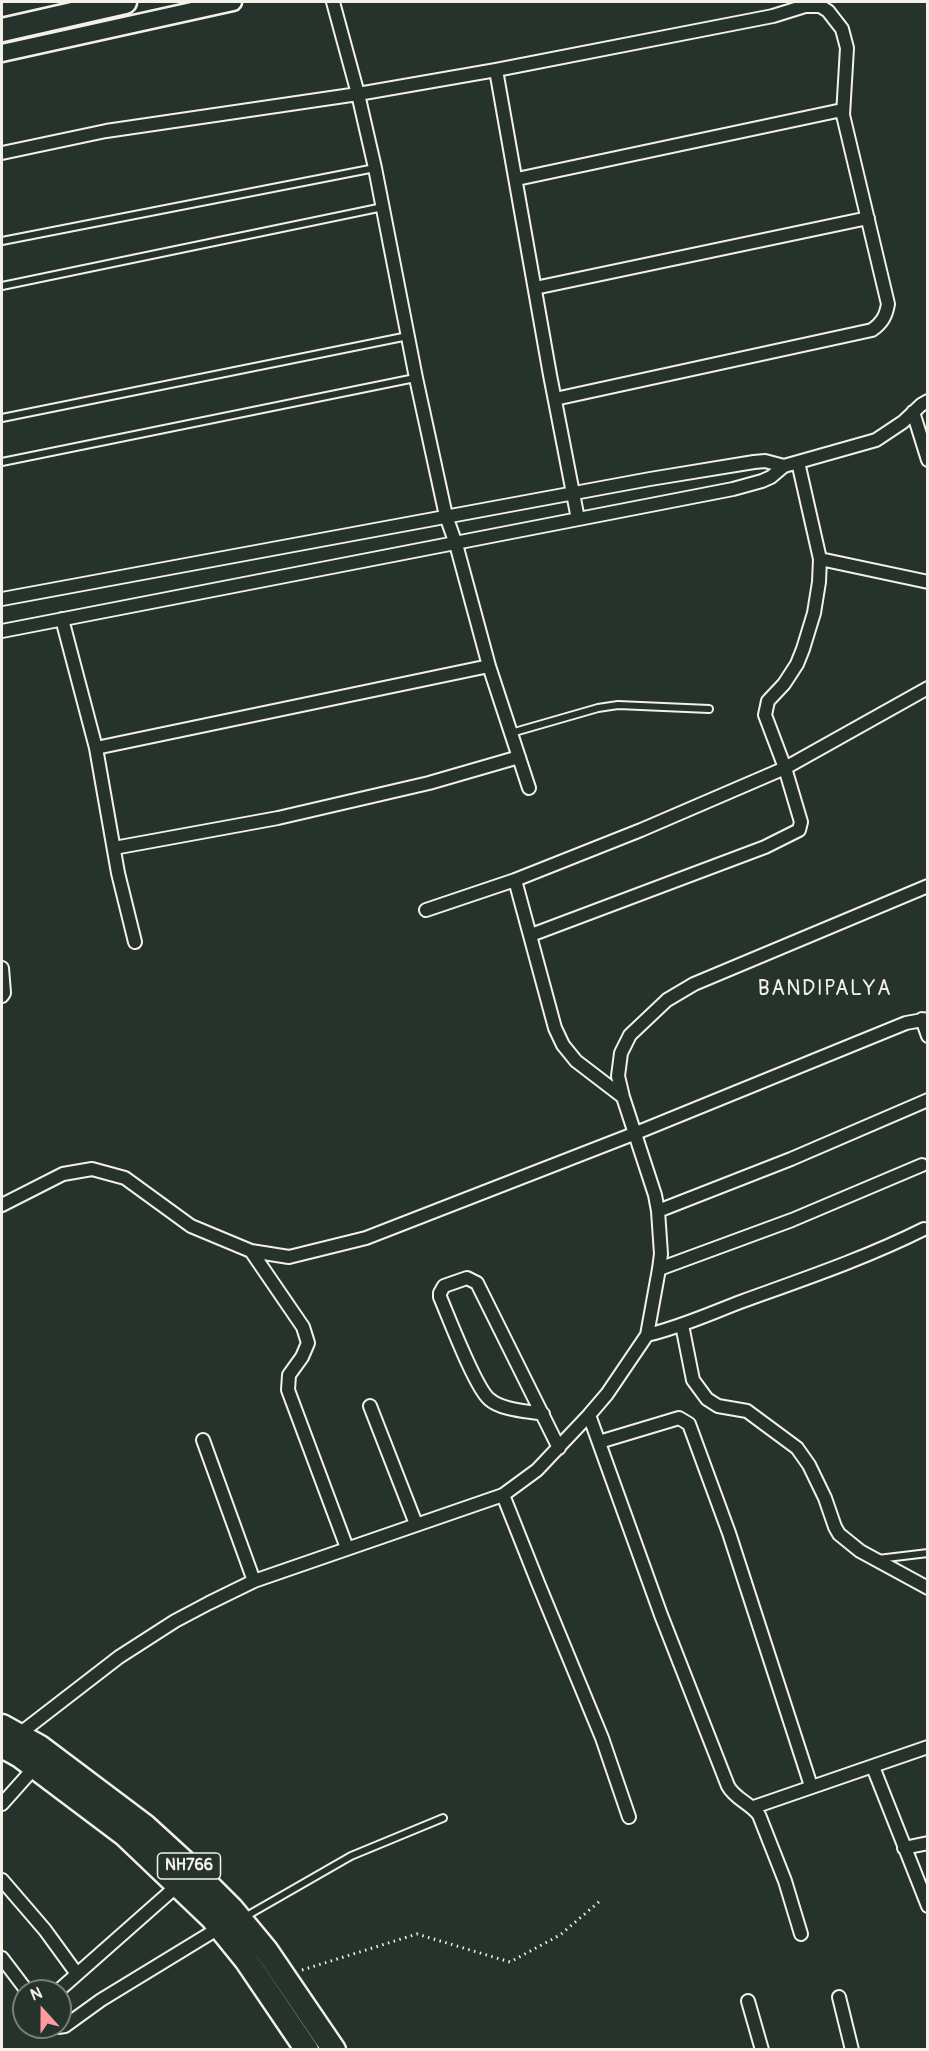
<!DOCTYPE html>
<style>
body{margin:0}
#map{position:relative;width:929px;height:2051px;overflow:hidden;background:#26332d;font-family:Pangolin,sans-serif}
canvas{display:block}
.frame{position:absolute;inset:0;border:3px solid #f4f1e8;pointer-events:none}
.north{position:absolute;left:12px;top:1979px;width:60px;height:60px;box-sizing:border-box;background:#26332d;border:2px solid #787f78;border-radius:50%;rotate:339deg;font-size:16px;font-weight:700;line-height:24px;text-align:center;color:#f4f1e8}
.north::after{content:'';display:block;margin:auto;width:21px;height:27px;background:#ff9aa2;clip-path:polygon(50% 0,100% 100%,50% 72%,0 100%)}
</style>
<div id="map">
<canvas width="929" height="2051"></canvas>
<div class="frame"></div>
<div class="north">N</div>
</div>
<script>
const ctx = document.querySelector('canvas').getContext('2d');
ctx.lineJoin = 'round';
function trace(path, color, width, dash) {
  ctx.strokeStyle = color;
  ctx.lineWidth = width;
  ctx.lineCap = dash ? 'butt' : 'round';
  ctx.setLineDash(dash || []);
  ctx.stroke(path);
}
function write(font, color, halo, rows, align = 'center') {
  ctx.font = font + ' Pangolin,sans-serif';
  ctx.lineWidth = 4.5;
  ctx.setLineDash([]);
  ctx.textBaseline = 'middle';
  ctx.strokeStyle = halo;
  ctx.fillStyle = color;
  for (const [text, x, y, turn = 0] of rows) {
    ctx.save();
    ctx.translate(x, y);
    ctx.rotate((+turn || 0) * Math.PI / 180);
    ctx.textAlign = isNaN(turn) ? turn : align;
    if (halo) ctx.strokeText(text, 0, 0);
    ctx.fillText(text, 0, 0);
    ctx.restore();
  }
}
const lane = new Path2D(`
 M2 241 375 168
 M2 286 383 207
 M2 418 408 336
 M2 462 415 378
 M511 733 598 708 618 705 709 709
 M878 1559 928 1553
 M243 1918 351 1856 443 1818`);
const street = new Path2D(`
 M333 2 358 94 496 70 773 16 805 6H820L828 11 842 29 847 48 843 115 888 304C886 316 882 323 872 330L555 399
 M496 70 550 375 578 519
 M2 153 106 131 358 94 375 168 416 378 446 516 456 544 489 666 529 788
 M517 179 842 110
 M535 288 868 218
 M913 412 928 460
 M820 559 928 582
 M2 599 650 479 754 462 765 461 784 466
 M62 619 96 748 118 873 135 942
 M2 631 733 489 762 481 771 477 784 466 876 440 903 422 921 405 928 401
 M96 748 489 666
 M114 848 278 818 429 783 519 757
 M426 910 515 880
 M531 935 765 847 799 830 801 822 785 768 765 715 768 701 784 684 797 664 803 649 814 613 819 582 820 559 798 462
 M2 968 4 993 2 996
 M922 1019 928 1036
 M623 1097 576 1061 563 1045 555 1028 515 880 641 830 785 768 928 688
 M2 1205 63 1174 92 1169 125 1178 191 1226 251 1251 289 1257 366 1238 636 1133 906 1023 928 1019
 M658 1211 791 1159 928 1100
 M251 1251 303 1327 308 1343 302 1357 289 1375 288 1390 347 1548
 M659 1269 792 1220 922 1165
 M682 1325 693 1380 707 1399 718 1406 747 1411 797 1448 809 1465 825 1498 835 1527 839 1534 860 1551 928 1588
 M647 1335C681 1327 711 1313 743 1301 804 1279 866 1258 924 1229
 M370 1406 416 1524
 M543 1414C527 1411 501 1410 489 1399 475 1387 449 1318 440 1297V1293L444 1286 467 1278 477 1283 559 1448
 M589 1415 661 1615 728 1786C735 1799 750 1803 759 1815L785 1881 801 1934
 M203 1440 254 1581
 M599 1442 679 1418 689 1424 729 1533 811 1786
 M503 1495 538 1583 602 1738 629 1817
 M16 1738 18 1735 119 1657 175 1621 209 1603 254 1581 503 1495 537 1470 589 1415 607 1394 647 1335 659 1269 661 1254 658 1211 655 1195 623 1097 618 1076 621 1053 630 1035 667 1000 694 984 928 886
 M873 1767 928 1906
 M2 1804 35 1767
 M754 1807 928 1747
 M904 1848 928 1843
 M2 1880 45 1930 77 1974
 M2 1958 27 1991
 M58 1991 178 1885
 M839 1997 852 2050
 M748 2001 762 2050
 M58 2027 65 2026 101 2000 219 1928`);
const secondary = new Path2D(`
 M2 53 233 2`);
const highway = new Path2D(`
 M2 30 125 2
 M2 1726 40 1747 145 1826 192 1869 232 1909 266 1950 334 2050
 M2 1746 20 1756 125 1835 212 1918 246 1960 307 2050`);
trace(lane, '#f4f1e8', 10);
trace(street, '#f4f1e8', 16);
trace(secondary, '#f4f1e8', 21);
trace(highway, '#f4f1e8', 27);
trace(new Path2D(`
 M302 1970 417 1934 510 1962 560 1935 600 1901`), '#f4f1e8', 3, [1.5, 4.5]);
trace(lane, '#26332d', 6);
trace(street, '#26332d', 12);
trace(secondary, '#26332d', 16);
trace(highway, '#26332d', 22);
for (const [x, y, w] of [
 [189,1866,63]
]) {
  const box = new Path2D();
  box.roundRect(x - w / 2, y - 13, w, 26, 4.5);
  ctx.fillStyle = '#26332d';
  ctx.fill(box);
  trace(box, '#f4f1e8', 1.5);
}
write('bold 16px', '#f4f1e8', null, [
 ["NH766",189,1866]
]);
ctx.letterSpacing = '1.5px';
write('21px', '#f4f1e8', '#26332d', [
 ["BANDIPALYA",825,990]
]);
ctx.letterSpacing = '0px';
</script>
